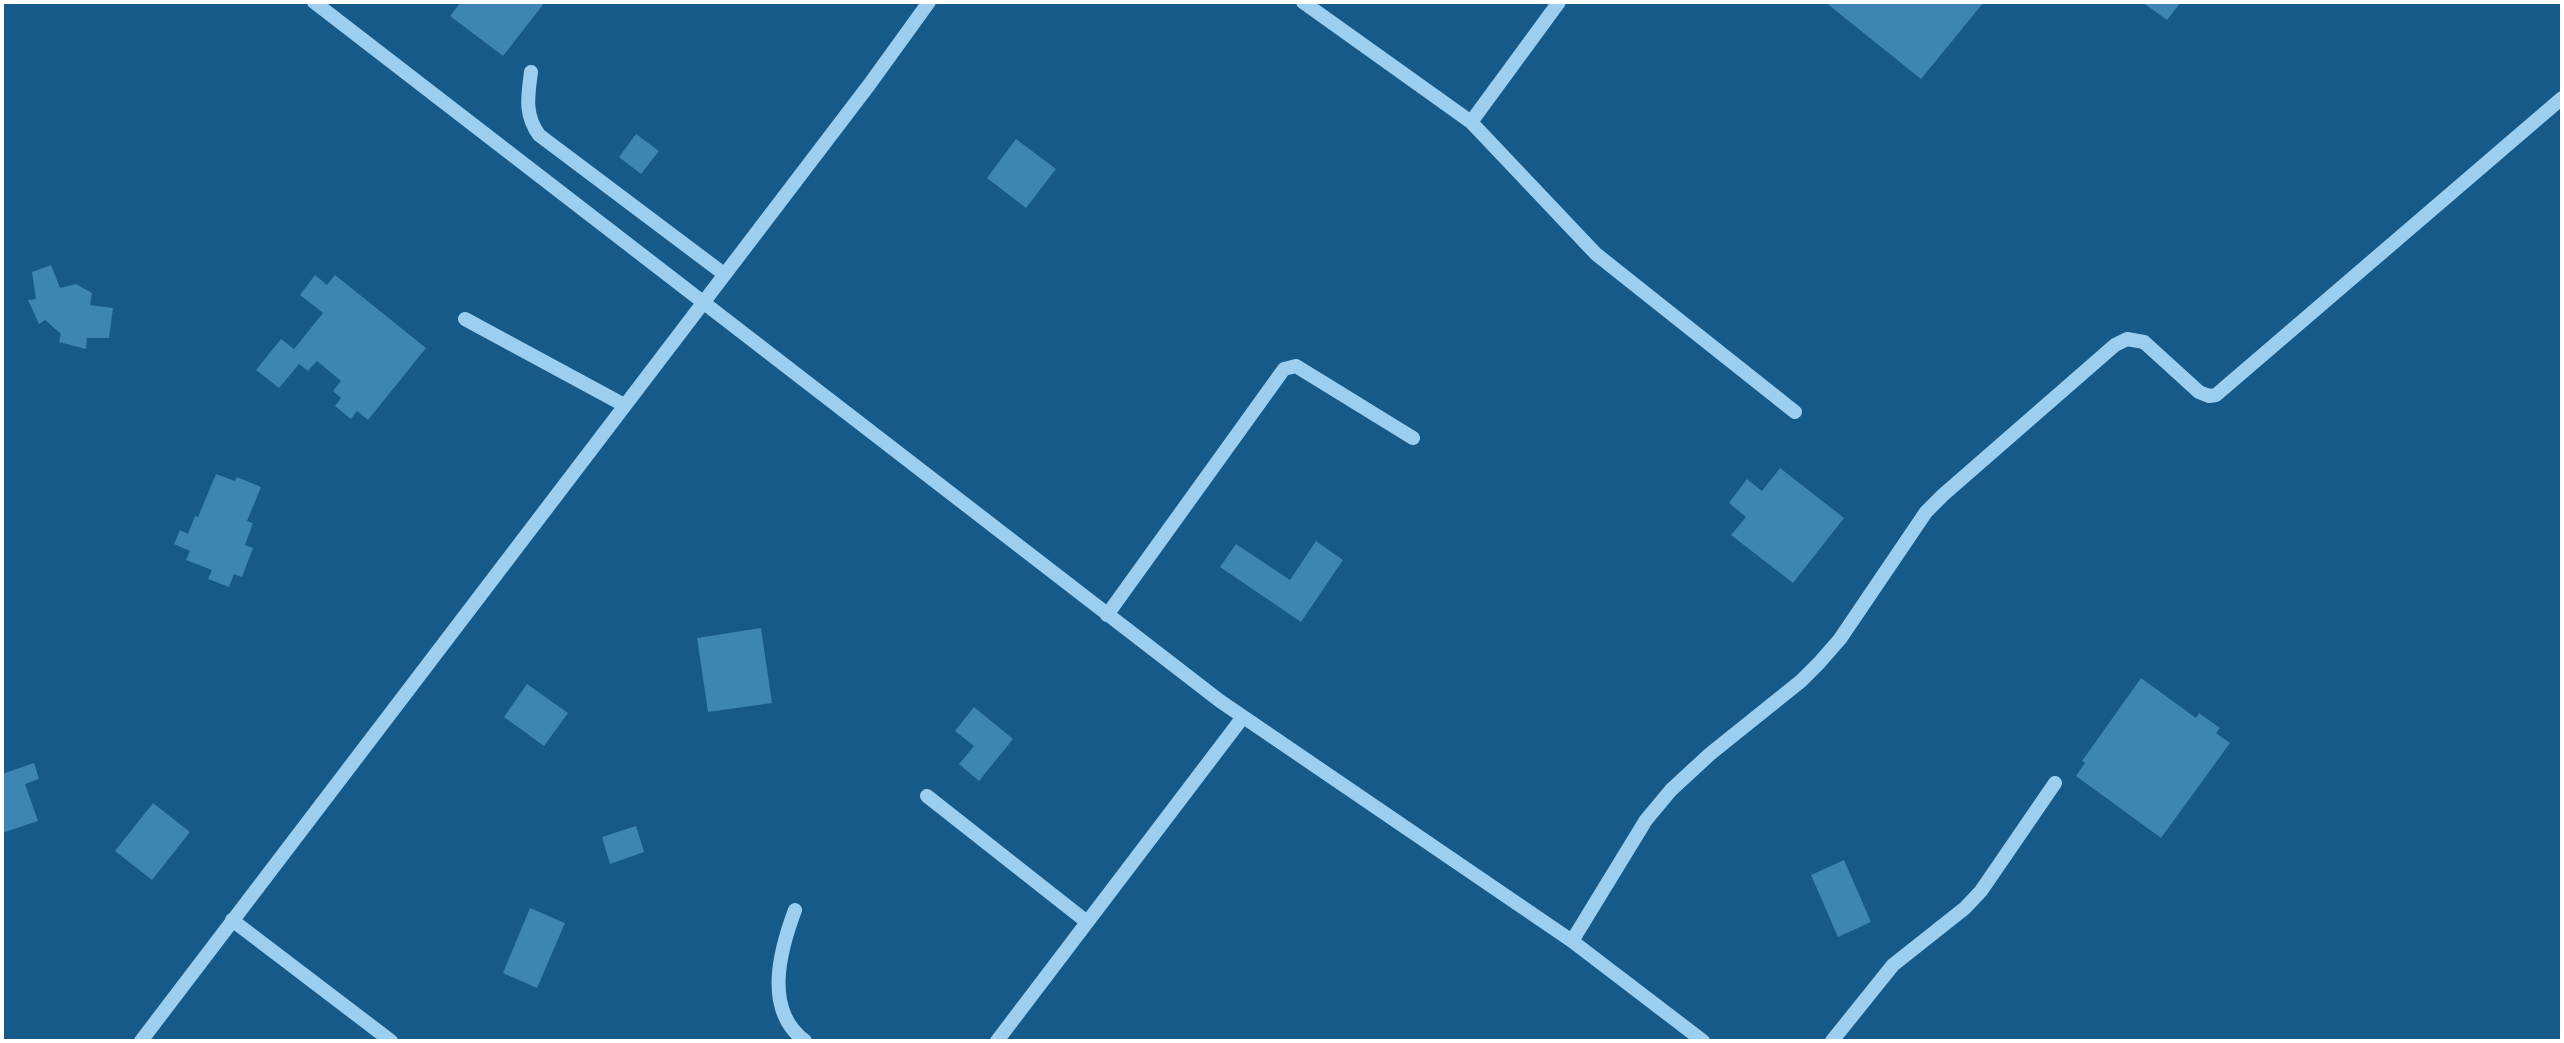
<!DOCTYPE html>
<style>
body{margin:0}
#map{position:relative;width:2564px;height:1043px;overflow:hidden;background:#155a89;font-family:"Work Sans",sans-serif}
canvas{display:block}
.frame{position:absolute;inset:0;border:4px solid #fff;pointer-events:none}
</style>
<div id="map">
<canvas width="2564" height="1043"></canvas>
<div class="frame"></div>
</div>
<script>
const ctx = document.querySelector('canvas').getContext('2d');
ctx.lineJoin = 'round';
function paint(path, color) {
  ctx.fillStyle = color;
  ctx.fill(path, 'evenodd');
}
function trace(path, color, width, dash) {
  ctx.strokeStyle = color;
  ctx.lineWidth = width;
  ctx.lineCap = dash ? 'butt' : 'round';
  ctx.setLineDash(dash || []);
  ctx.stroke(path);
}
paint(new Path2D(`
 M461 2H545L503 56 450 16Z
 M1825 2H1984L1921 79Z
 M2142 2H2181L2167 20Z
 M636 134 659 151 641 174 619 157Z
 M1016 139 1056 169 1026 208 987 178Z
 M51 265 60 288 76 284 92 293 90 305 113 308 109 338H87L86 349 59 342 61 334 45 320 39 324 28 300 36 299 32 272Z
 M315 275 327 285 335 275 426 348 368 420 357 411 351 419 335 406 341 398 333 391 341 381 317 361 308 371 299 364 279 388 256 370 281 339 294 349 323 313 300 295Z
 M1780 468 1844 518 1793 583 1731 535 1746 517 1729 503 1747 479 1762 491Z
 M216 474 235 481 237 477 261 487 247 521 253 523 245 545 253 548 242 577 234 574 229 587 208 579 212 570 186 560 190 551 174 544 180 530 188 534 195 516 198 517Z
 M1316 541 1343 560 1301 622 1220 567 1236 544 1290 580Z
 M761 628 772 703 708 712 697 638Z
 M2141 678 2196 718 2199 713 2220 728 2216 733 2230 743 2161 838 2076 776 2085 763 2082 761Z
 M527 684 568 713 544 746 504 717Z
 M974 707 1013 739 979 781 959 764 974 746 955 731Z
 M34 763 39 779 25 784 38 821 2 833V774Z
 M153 803 190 832 152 880 115 851Z
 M636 826 644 852 610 864 602 837Z
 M1844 860 1871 922 1838 937 1811 875Z
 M530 908 565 923 537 988 503 973Z`), '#3d85b2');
trace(new Path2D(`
 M314 2 1220 701 1572 941 1703 1041
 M1303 2 1471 122 1559 2
 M531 72C528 96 524 114 539 135L724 274
 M1471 122 1596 254 1795 412
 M465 319 624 405
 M1107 615 1284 369 1296 366 1413 438
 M927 796 1087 922
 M795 910C780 950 763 1010 805 1041
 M232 920 391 1041
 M1572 941 1646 820 1671 790 1710 754 1801 681 1819 663 1840 639 1926 512 1943 495 2115 345 2127 339 2144 342 2199 392 2209 396 2216 395 2562 98
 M141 1041 869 85 929 2
 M997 1041 1243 717
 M1832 1041 1893 965 1965 908 1981 891 2055 783`), '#9ccfef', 14);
</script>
